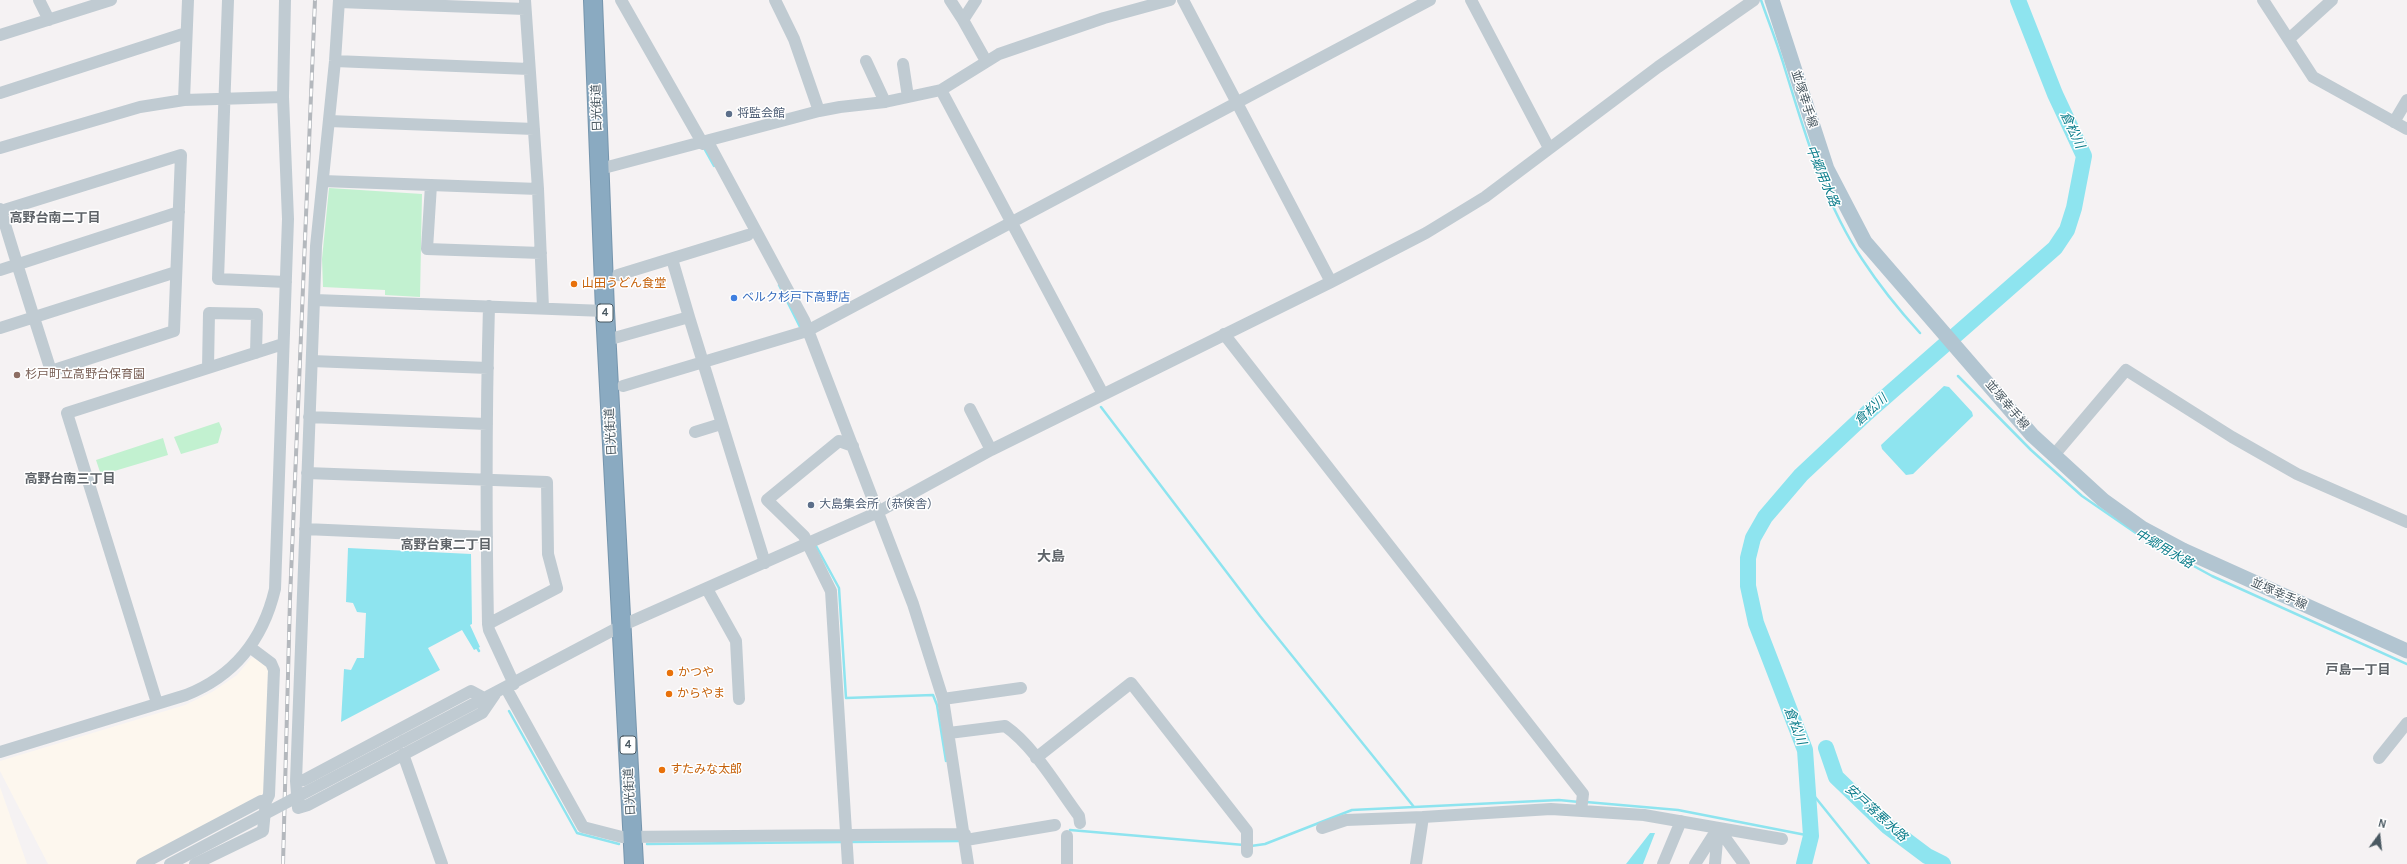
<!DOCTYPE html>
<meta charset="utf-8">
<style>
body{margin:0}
#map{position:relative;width:2407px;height:864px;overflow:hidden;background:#f5f2f3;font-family:Karla,sans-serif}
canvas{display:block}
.north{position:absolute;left:2359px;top:816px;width:40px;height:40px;-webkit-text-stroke:3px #fff;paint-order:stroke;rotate:15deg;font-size:11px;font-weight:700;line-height:16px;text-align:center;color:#495861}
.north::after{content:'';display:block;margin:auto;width:14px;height:18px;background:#495861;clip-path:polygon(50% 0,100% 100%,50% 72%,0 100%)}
</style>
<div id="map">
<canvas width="2407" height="864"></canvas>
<div class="north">N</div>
</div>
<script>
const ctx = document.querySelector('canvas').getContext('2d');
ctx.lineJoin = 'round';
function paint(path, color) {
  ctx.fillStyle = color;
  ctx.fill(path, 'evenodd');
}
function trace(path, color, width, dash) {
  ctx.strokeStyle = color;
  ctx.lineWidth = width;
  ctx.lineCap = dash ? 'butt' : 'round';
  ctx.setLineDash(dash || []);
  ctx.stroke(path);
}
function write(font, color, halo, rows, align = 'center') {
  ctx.font = font + ' Karla,"Noto Sans JP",sans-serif';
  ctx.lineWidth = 3;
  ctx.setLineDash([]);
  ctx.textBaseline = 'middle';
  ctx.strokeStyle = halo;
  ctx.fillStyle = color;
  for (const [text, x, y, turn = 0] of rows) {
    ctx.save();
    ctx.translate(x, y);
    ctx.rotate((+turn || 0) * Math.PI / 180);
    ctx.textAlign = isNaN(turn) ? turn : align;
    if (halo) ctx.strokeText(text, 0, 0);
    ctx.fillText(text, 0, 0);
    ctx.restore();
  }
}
paint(new Path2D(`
 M252 657 265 665 268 669 265 791 260 797 134 864H48L0 771V761L185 705 212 692 237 675Z
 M0 787 27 864H0Z`), '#fdf7ee');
paint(new Path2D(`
 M329 188 422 194 420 297 385 295V290L323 287 322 259Z
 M219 422 222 429 218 443 181 454 174 437Z
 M163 438 168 455 101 475 96 460Z`), '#c2f1d0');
paint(new Path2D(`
 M1944 386 1949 387 1972 412 1973 416 1913 474 1906 475 1882 449 1881 445Z
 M348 548 471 554 472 624 470 625 480 647 474 650 462 630 428 648 440 670 341 722 344 669 351 670 357 658H364L366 613 357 612 353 603 346 602Z
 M1650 833H1655L1643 864H1626Z`), '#8ee4ef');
trace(new Path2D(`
 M1761 0C1769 23 1778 45 1785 69 1805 133 1824 202 1862 259 1879 285 1899 310 1920 333
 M704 148 714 166
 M779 285 801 329
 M1958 376 2031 450 2082 496 2146 540 2212 576 2407 664
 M1101 407 1260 616 1414 807
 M815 544 839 588 846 698 933 695 937 705 946 761
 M476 646 479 651
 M509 711 577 833 619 844
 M1807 787 1869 864
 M1586 802 1678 810 1811 836
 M1070 830 1244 845
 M849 842 960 841
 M647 844 842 842
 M1251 846 1265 844 1352 810 1559 800 1579 802`), '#8ee4ef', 2.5);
trace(new Path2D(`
 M1826 748 1836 777 1887 826 1927 856 1943 864
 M1804 864 1811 836 1805 750 1756 623 1748 586V558L1753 538 1765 517 1801 475 1867 413 2055 248 2067 230 2074 208 2084 156 2055 94 2018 0`), '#8ee4ef', 16);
const highway = new Path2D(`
 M593 0 605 311 634 864`);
trace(highway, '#7595ad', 20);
trace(new Path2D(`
 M39 0 49 20
 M228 0 218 279 286 282
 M339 0 335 61 316 246 296 781 298 808 308 805 482 713 495 694
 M525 0 538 189 543 308
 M621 0 703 144
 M775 0 794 39 819 111
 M950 0 963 20
 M976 0 963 20 986 61
 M1183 0 1331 282
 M1471 0 1549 148
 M2263 0 2313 77 2407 129
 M339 2 525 9
 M0 35 111 0
 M2289 39 2332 0
 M335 61 529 69
 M866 61 885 102
 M903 64 908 97
 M941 90 1103 394
 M0 93 186 33
 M184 100 188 0
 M329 121 534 129
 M2394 122 2407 100
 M708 142 804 320 913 604 943 699 968 864
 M0 148 140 107 184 100 283 97
 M600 169 819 111 840 107 885 102 941 90 999 54 1104 18 1170 0
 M323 181 538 189
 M431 185 427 249 541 253
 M0 209 1 211C17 265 34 318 51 371L174 331 181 155 1 211 0 212
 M672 259 689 317
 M0 270 179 212
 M618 275 748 235
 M315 300 605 311
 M0 328 176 272
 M1224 334 1583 794 1581 811
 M607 340 689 317 765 563
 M312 361 488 368
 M208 368 209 313 257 314 256 353
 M623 386 807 331 1430 0
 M970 409 991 450
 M309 417 487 424
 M695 432 721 424
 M2054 455 2126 370 2232 437 2297 474 2407 522
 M307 473 547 482 548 554 557 588 488 624C486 518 486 412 489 306
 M305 529 487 537
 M707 589 736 641 739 699
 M488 624 489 630 514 684
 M251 648 271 663 274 670 269 795 266 801
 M506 688 583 827 622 837 965 834
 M943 699 1021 688
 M157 703 67 413 283 344
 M949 733 1005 726C1034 746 1058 788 1079 816L1080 823
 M403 741 621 626 876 513 991 450 1331 282 1426 233 1485 197 1658 67 1754 0
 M0 752 186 695C234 676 263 640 275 589L288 219 283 97 285 0
 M403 754 442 864
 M1036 758 1131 683 1247 831V852
 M2379 758 2407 723
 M296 781 304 780 471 691 484 698
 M1322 828 1346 820 1423 817
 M1718 828 1744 864
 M966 840 1055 825
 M142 864 261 801H266L263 831 195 864
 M848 864 831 591 804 536 767 500 839 441 853 446
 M1067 864V836
 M1416 864 1423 817 1551 809 1644 815 1782 839
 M1663 864 1681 821
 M1695 864 1718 828
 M1715 864 1718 829`), '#c0cbd2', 12);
trace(new Path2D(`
 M1772 0 1827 169 1865 242 2032 435 2103 500 2142 528 2183 550 2407 651`), '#b2c5d1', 15);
trace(highway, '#8aaac1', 18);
const rail = new Path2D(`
 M283 864 290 599 315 0`);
trace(rail, '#b4b8bd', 4);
trace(rail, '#fff', 2.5, [8]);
trace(new Path2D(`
 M170 864 403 741`), '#c0cbd2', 12);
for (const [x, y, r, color] of [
 [729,114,4,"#5c6f8a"],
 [574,284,4,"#e8710a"],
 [734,298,4,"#3f7fe0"],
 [17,375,4,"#8d6e63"],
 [811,505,4,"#5c6f8a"],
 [670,673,4,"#e8710a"],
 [669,694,4,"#e8710a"],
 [662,770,4,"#e8710a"]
]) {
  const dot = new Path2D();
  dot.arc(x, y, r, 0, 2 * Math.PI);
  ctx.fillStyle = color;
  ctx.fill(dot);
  trace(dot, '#fff', 1.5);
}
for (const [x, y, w] of [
 [605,313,16],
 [628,745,16]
]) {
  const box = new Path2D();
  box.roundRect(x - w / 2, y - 9, w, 18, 3);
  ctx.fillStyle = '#fff';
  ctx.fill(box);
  trace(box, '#495861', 1);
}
write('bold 11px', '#495861', null, [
 ["4",605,313],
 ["4",628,745]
]);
write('12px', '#495861', '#fff', [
 ["並塚幸手線",1804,99,72],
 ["日光街道",597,108,-92],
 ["並塚幸手線",2007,405,50],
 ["日光街道",611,432,-93],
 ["並塚幸手線",2279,594,24],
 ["日光街道",630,792,-93]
]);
write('12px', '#4e5e75', '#fff', [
 ["将監会館",737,114],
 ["大島集会所（恭倹舎）",819,505]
], 'left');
write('12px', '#c56008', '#fff', [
 ["山田うどん食堂",582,284],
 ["かつや",678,673],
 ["からやま",677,694],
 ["すたみな太郎",670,770]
], 'left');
write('12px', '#366cbe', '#fff', [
 ["ベルク杉戸下高野店",742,298]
], 'left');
write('12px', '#785e54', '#fff', [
 ["杉戸町立高野台保育園",25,375]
], 'left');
write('italic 13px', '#0b7d8b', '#fff', [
 ["倉松川",2072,130,65],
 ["中郷用水路",1822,176,67],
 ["倉松川",1871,410,-42],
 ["中郷用水路",2164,549,30],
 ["倉松川",1795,726,69],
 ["安戸落悪水路",1876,813,42]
]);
write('bold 13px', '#5e6368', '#fff', [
 ["高野台南二丁目",55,218],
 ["高野台南三丁目",70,479],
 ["高野台東二丁目",446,545],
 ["戸島一丁目",2358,670]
]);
write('bold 14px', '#5e6368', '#fff', [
 ["大島",1051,557]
]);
</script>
